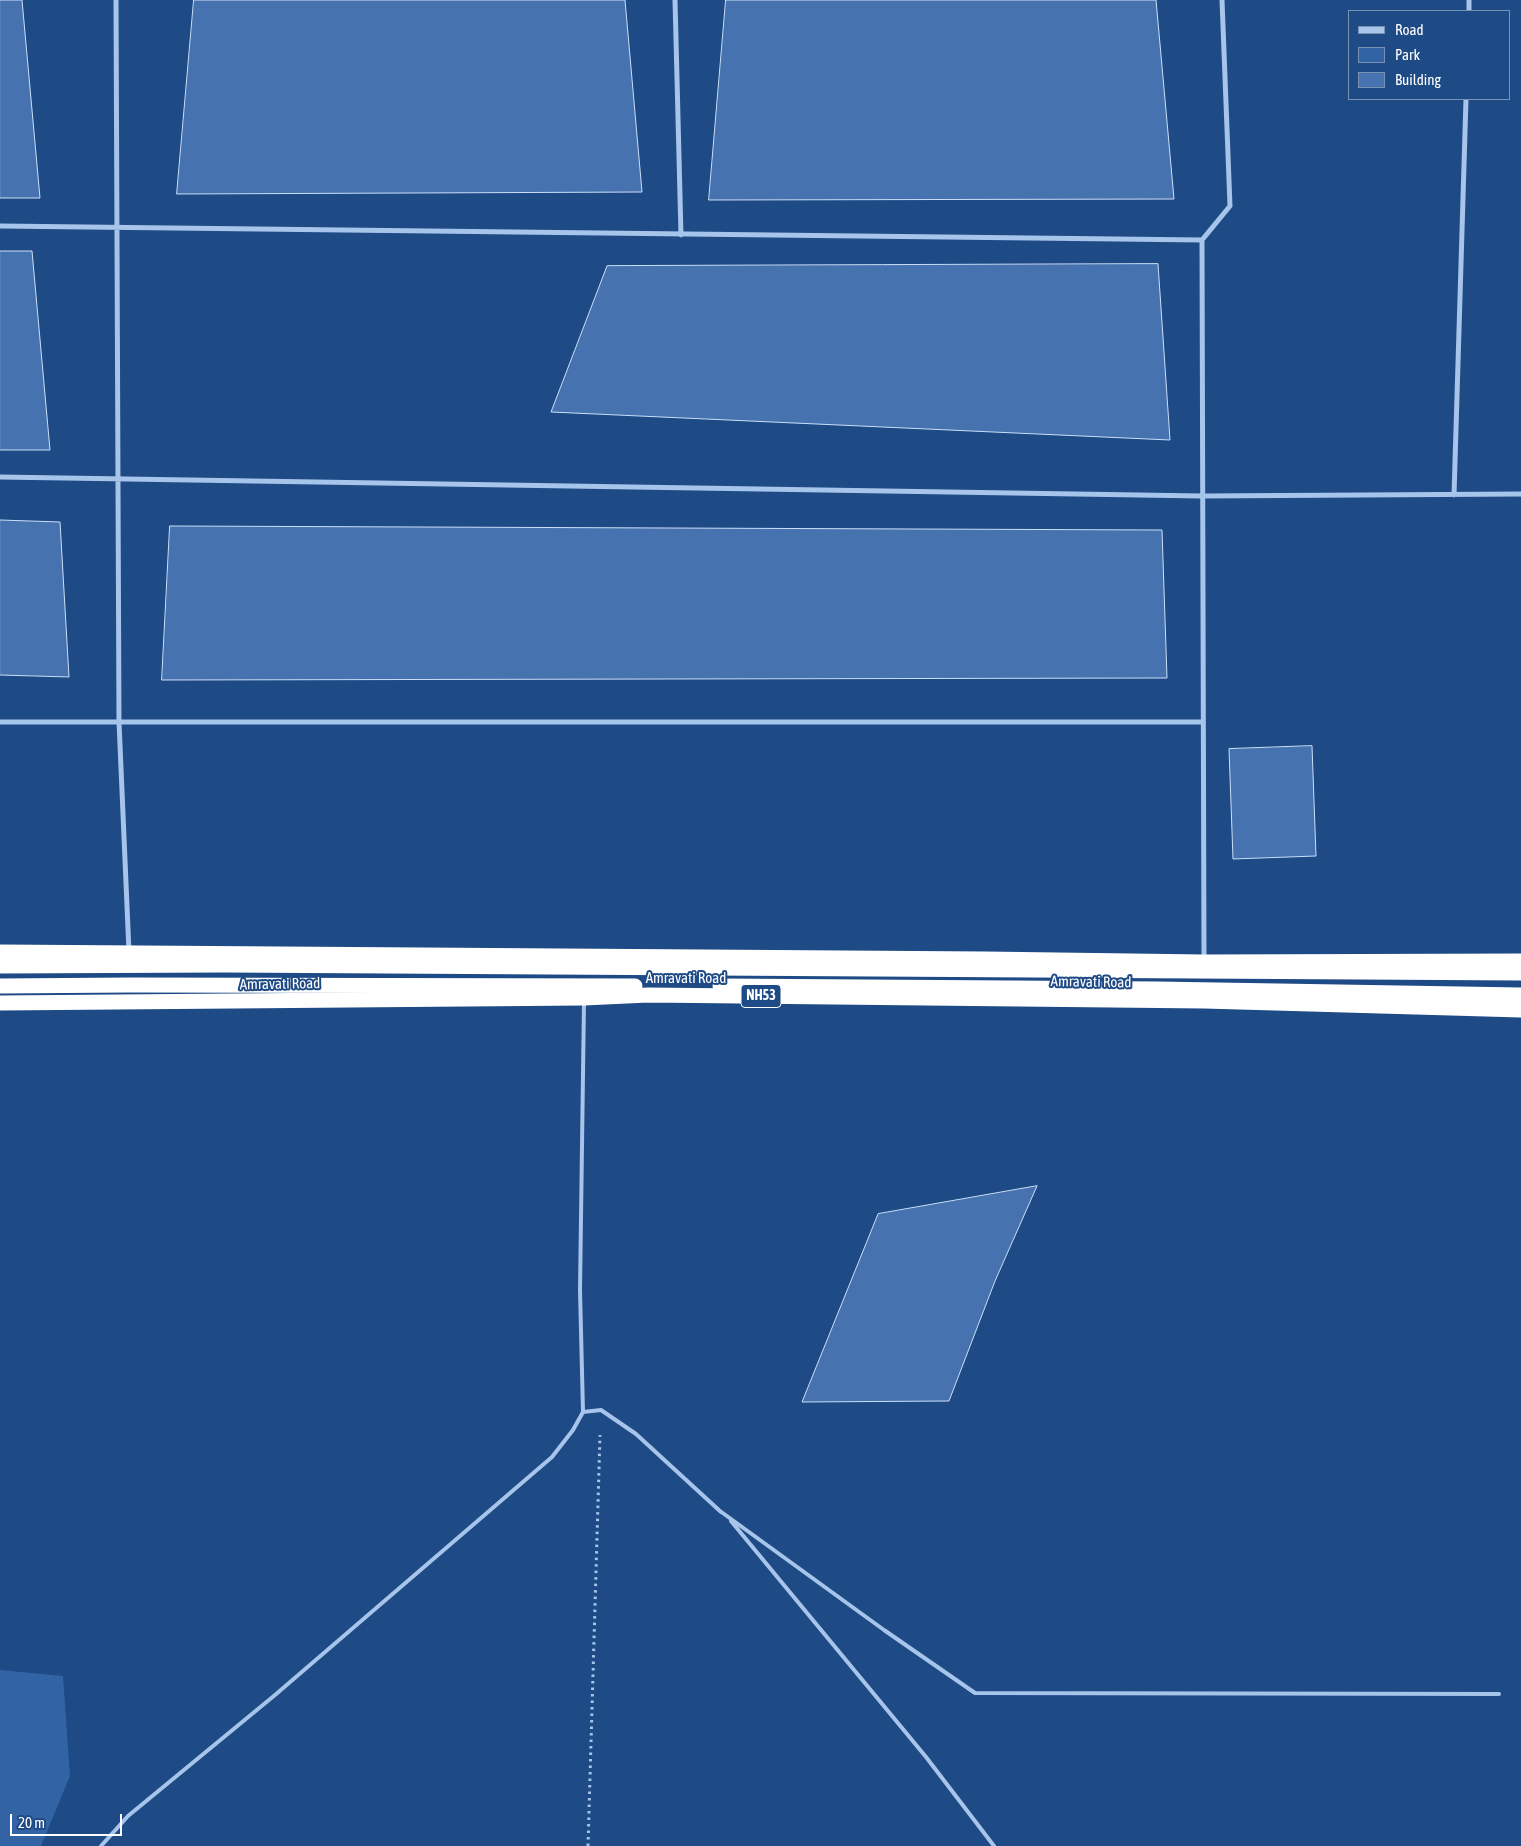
<!DOCTYPE html>
<style>
body{margin:0}
#map{position:relative;width:1521px;height:1846px;overflow:hidden;background:#1e4a86;font-family:"Asap Condensed",sans-serif}
canvas{display:block}
.legend{position:absolute;left:1348px;top:10px;width:162px;height:90px;box-sizing:border-box;background:#1e4a86;border:1px solid #7892b6;margin:0;padding:6px 9px;list-style:none;font-size:15px;color:#fff}
.legend li{display:flex;align-items:center;gap:10px;height:25px}
.legend b{width:25px;border:1px solid #7892b6}
.scale{position:absolute;left:10px;top:1814px;width:112px;height:22px;box-sizing:border-box;border:2px solid #fff;border-top:0;padding-left:6px;font-size:15px;line-height:18px;white-space:nowrap;color:#fff;-webkit-text-stroke:4px #1e4a86;paint-order:stroke}
</style>
<div id="map">
<canvas width="1521" height="1846"></canvas>
<ul class="legend">
<li><b style="height:6px;background:#a7c4ea"></b>Road</li>
<li><b style="height:14px;background:#3263a4"></b>Park</li>
<li><b style="height:14px;background:#4673af"></b>Building</li>
</ul>
<div class="scale">20 m</div>
</div>
<script>
const ctx = document.querySelector('canvas').getContext('2d');
ctx.lineJoin = 'round';
function paint(path, color) {
  ctx.fillStyle = color;
  ctx.fill(path, 'evenodd');
}
function trace(path, color, width, dash) {
  ctx.strokeStyle = color;
  ctx.lineWidth = width;
  ctx.lineCap = dash ? 'butt' : 'round';
  ctx.setLineDash(dash || []);
  ctx.stroke(path);
}
function write(font, color, halo, rows, align = 'center') {
  ctx.font = font + ' "Asap Condensed",sans-serif';
  ctx.lineWidth = 4;
  ctx.setLineDash([]);
  ctx.textBaseline = 'middle';
  ctx.strokeStyle = halo;
  ctx.fillStyle = color;
  for (const [text, x, y, turn = 0] of rows) {
    ctx.save();
    ctx.translate(x, y);
    ctx.rotate((+turn || 0) * Math.PI / 180);
    ctx.textAlign = isNaN(turn) ? turn : align;
    if (halo) ctx.strokeText(text, 0, 0);
    ctx.fillText(text, 0, 0);
    ctx.restore();
  }
}
paint(new Path2D(`
 M0 1670 63 1676 70 1776 41 1846H0Z`), '#3263a4');
const building = new Path2D(`
 M0 0H22L40 198H0Z
 M194 0H625L642 192 177 194Z
 M726 0H1156L1174 199 709 200Z
 M0 251H32L50 450H0Z
 M1158 264 1170 440 551 412 607 266Z
 M0 520 60 522 69 677 0 675Z
 M170 526 1162 530 1167 678 162 680Z
 M1312 746 1316 856 1233 859 1229 749Z
 M1037 1186 995 1281 949 1401 802 1402 878 1214Z`);
paint(building, '#4673af');
trace(building, '#ccdff8', 1);
trace(new Path2D(`
 M588 1846 600 1435`), '#a7c4ea', 3, [2.5, 4]);
trace(new Path2D(`
 M583 1412 601 1410 636 1434 721 1512
 M720 1511 884 1630 975 1693 1499 1694
 M731 1521 926 1757 994 1846
 M101 1846 128 1816 275 1695 552 1457 573 1430 583 1412 580 1290 584 1002`), '#a7c4ea', 4);
trace(new Path2D(`
 M116 0 119 722 129 952
 M675 0 681 235
 M1469 11V0
 M0 226 1202 240
 M0 477 1202 496 1521 494
 M1454 495 1466 99
 M0 722H1203
 M1204 959 1202 240 1230 206 1222 0`), '#a7c4ea', 5);
trace(new Path2D(`
 M0 952 985 959 1204 962 1521 961
 M0 966 225 965 1521 973
 M0 986 130 985 635 986
 M720 986 1157 989 1521 995
 M0 1003 584 998 648 995 1204 1001 1521 1010`), '#fff', 15);
for (const [x, y, w] of [
 [761,996,40]
]) {
  const box = new Path2D();
  box.roundRect(x - w / 2, y - 11.5, w, 23, 4);
  ctx.fillStyle = '#1e4a86';
  ctx.fill(box);
  trace(box, '#fff', 1);
}
write('bold 14px', '#fff', null, [
 ["NH53",761,996]
]);
write('15px', '#fff', '#1e4a86', [
 ["Amravati Road",686,978],
 ["Amravati Road",1091,982,1],
 ["Amravati Road",280,984,-1]
]);
</script>
